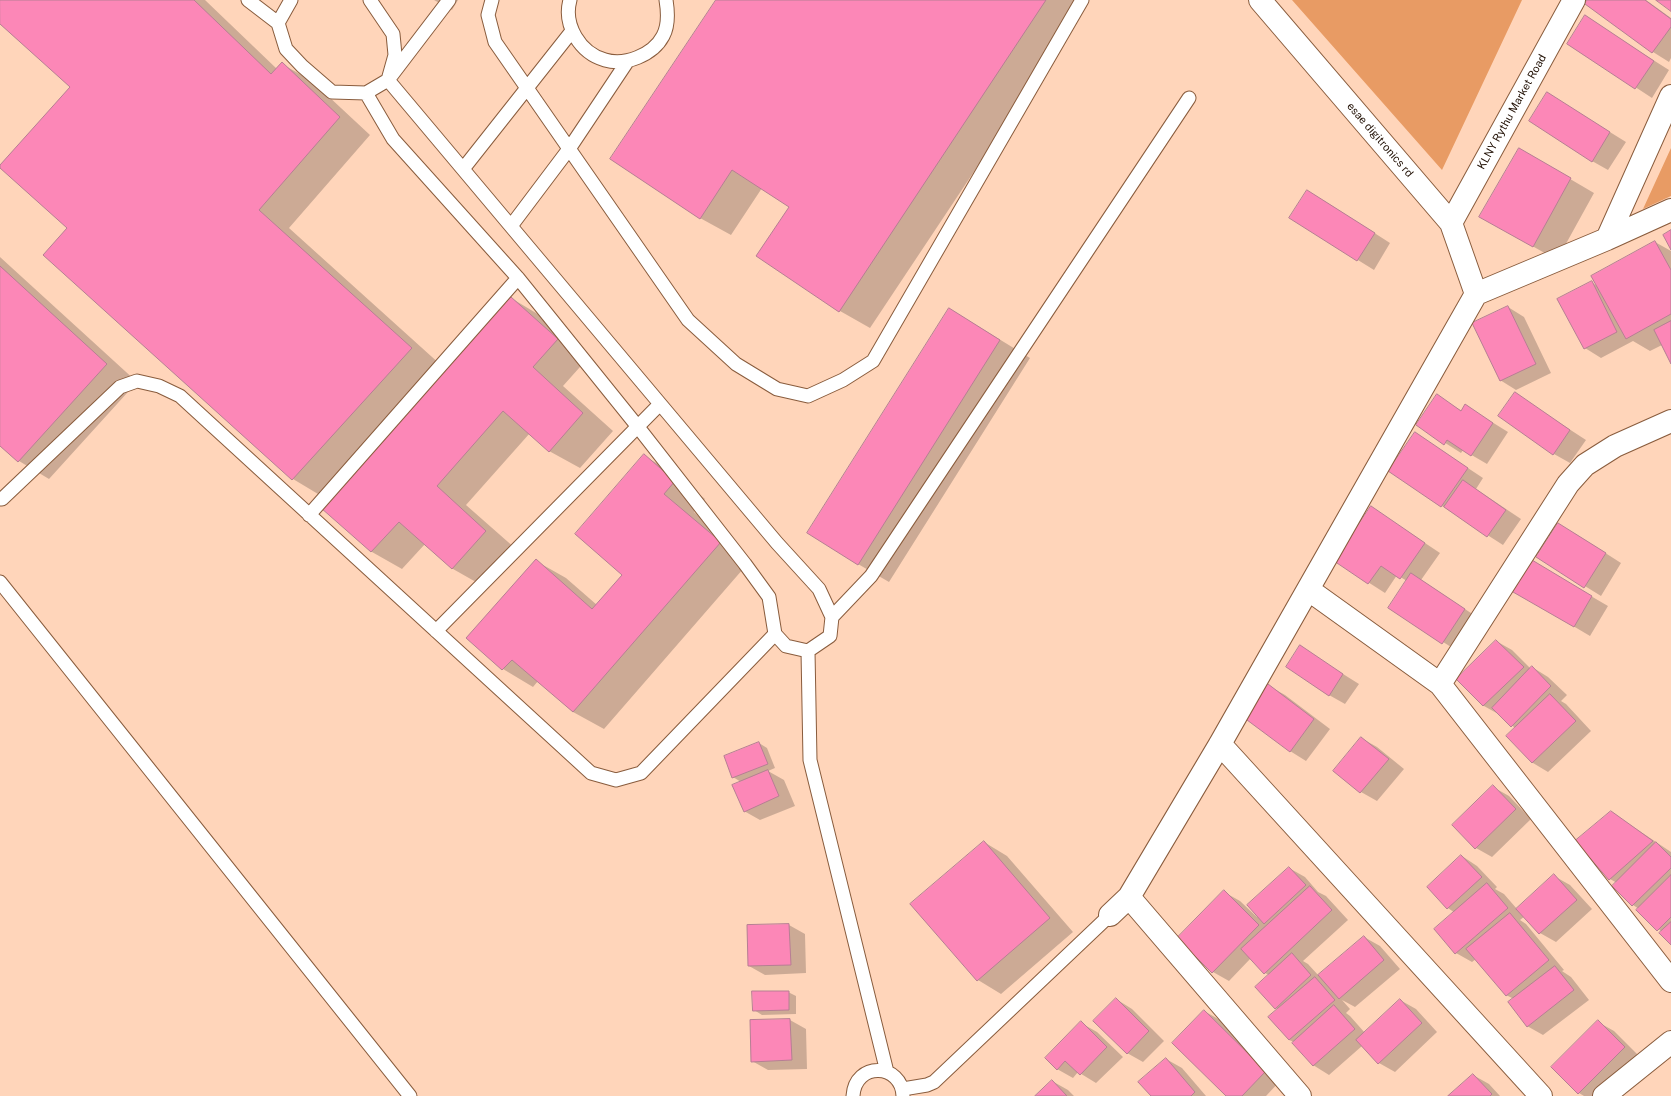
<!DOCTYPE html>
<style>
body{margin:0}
canvas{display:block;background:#ffd5ba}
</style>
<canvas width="1671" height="1096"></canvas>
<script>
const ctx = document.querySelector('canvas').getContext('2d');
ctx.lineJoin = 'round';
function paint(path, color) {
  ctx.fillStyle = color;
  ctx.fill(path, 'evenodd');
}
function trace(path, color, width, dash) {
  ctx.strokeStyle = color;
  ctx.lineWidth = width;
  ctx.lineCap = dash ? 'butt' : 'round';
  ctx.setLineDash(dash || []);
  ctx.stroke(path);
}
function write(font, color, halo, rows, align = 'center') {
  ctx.font = font + ' "Public Sans",sans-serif';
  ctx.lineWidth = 3;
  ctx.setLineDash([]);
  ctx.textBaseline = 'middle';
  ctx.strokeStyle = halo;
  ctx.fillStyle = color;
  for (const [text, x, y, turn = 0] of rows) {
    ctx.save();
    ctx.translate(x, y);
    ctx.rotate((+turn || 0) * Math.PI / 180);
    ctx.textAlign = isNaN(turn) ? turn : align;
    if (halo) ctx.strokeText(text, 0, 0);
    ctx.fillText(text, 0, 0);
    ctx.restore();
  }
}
paint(new Path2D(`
 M1292 0H1522L1442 170Z
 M1671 148V196L1643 209Z`), '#e89b64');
paint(new Path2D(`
 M0 0H205L277 69 282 64 312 81 370 135 289 228 442 366 323 497 293 479 44 255 68 228 72 87 0 23Z
 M434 0H458L452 10Z
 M717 0H1088L870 328 840 311 790 207 762 188 731 235 700 218Z
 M1589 0H1646L1671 18V58L1669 62 1653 52 1586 4Z
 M1585 17 1669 70 1652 98 1568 43Z
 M1563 103 1626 142 1608 170 1592 161Z
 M1519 149 1594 193 1557 260 1504 230Z
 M1323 200 1390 243 1374 270 1290 218Z
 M1655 242 1671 251V362L1662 345 1650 351 1633 341 1601 358 1585 348 1591 282 1597 286Z
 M0 257 137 382 49 479 19 461 0 444Z
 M511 298 541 316 588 358 563 386 613 431 580 468 549 451 530 433 466 505 516 549 483 586 453 569 425 544 402 569 372 552 323 508Z
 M1508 307 1524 317 1551 373 1516 390 1500 380Z
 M950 309 1030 358 889 582 858 564Z
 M1515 394 1586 440 1570 463 1554 454Z
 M1437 396 1462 411 1466 406 1508 432 1487 464 1463 450 1461 453 1417 425Z
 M1415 433 1483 478 1476 489 1521 519 1503 545 1442 506 1389 470Z
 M644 456 674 473 705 499 694 512 750 561 604 729 573 712 538 681 533 687 503 669 536 561 566 578 597 605 624 575Z
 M1371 507 1440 553 1421 580 1480 619 1459 652 1389 608 1407 581 1397 575 1385 593 1335 561Z
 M1574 533 1621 563 1601 596 1538 557Z
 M1548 571 1608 606 1590 636 1514 591Z
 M1496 641 1512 650 1531 669 1532 667 1548 677 1567 695 1561 701 1566 704 1591 731 1548 772 1533 763 1507 736 1515 728 1500 715 1484 706 1457 679Z
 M1300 647 1359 684 1345 704 1329 695Z
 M1269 686 1285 695 1330 729 1306 761 1290 751Z
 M1361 738 1377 747 1404 769 1377 801 1361 792Z
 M759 743 767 748 775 768 768 771 784 780 795 806 760 820 744 811 741 782 733 777Z
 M1493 787 1509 796 1531 819 1492 857 1476 848Z
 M1611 812 1671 852V943L1662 932 1637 910 1639 909 1633 905 1614 886 1617 883 1610 879Z
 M984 842 1007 856 1073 932 1001 994 978 980Z
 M1462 856 1477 866 1497 887 1495 889 1504 894 1517 909 1554 876 1570 885 1592 909 1556 942 1540 933 1525 916 1520 920 1526 924 1564 970 1562 971 1571 977 1589 1000 1543 1035 1527 1026 1514 999 1506 995 1476 959 1472 962 1456 953 1455 913 1448 908 1428 887Z
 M1289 868 1305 877 1318 892 1326 896 1348 920 1303 961 1308 964 1319 976 1364 937 1380 946 1400 969 1355 1007 1342 1000 1350 1009 1346 1013 1350 1016 1365 1033 1400 1000 1416 1009 1437 1032 1395 1072 1379 1063 1362 1046 1329 1075 1313 1065 1294 1042 1289 1040 1278 1009 1275 1008 1269 975 1265 973 1251 958 1229 981 1213 972 1224 892 1240 901 1257 917Z
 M789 925 805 934 806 973 765 975 749 966Z
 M788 992 796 996V1014L762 1015 754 1010Z
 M1116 999 1132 1009 1164 1041 1143 1062 1127 1053Z
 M1204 1011 1220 1020 1281 1080 1266 1096H1228Z
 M790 1020 806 1029 807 1069 768 1070 752 1061Z
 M1598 1022 1614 1031 1640 1057 1601 1096H1584L1579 1093Z
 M1081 1023 1097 1032 1123 1057 1096 1083 1078 1072 1073 1078 1057 1069Z
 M1166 1059 1182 1068 1206 1096H1152Z
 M1473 1075 1489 1084 1500 1096H1450Z
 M1052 1081 1068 1090 1074 1096H1037Z`), '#0003');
const building = new Path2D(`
 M0 0H194L271 74 282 62 340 117 259 210 412 348 292 480 43 255 67 228 0 168V165L70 87 0 24Z
 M716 0H1046L839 312 756 256 789 207 732 170 700 219 610 159Z
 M1587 0H1645L1671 19V27L1652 53 1585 4Z
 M1656 0H1671V11Z
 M1585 15 1654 61 1635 89 1567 44Z
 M1547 92 1610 132 1592 162 1529 121Z
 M1519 148 1571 178 1533 247 1479 217Z
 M1307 190 1375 233 1357 261 1289 218Z
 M1671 230V250L1663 235Z
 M1655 241 1671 270V314L1626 339 1591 276Z
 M0 266 107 364 18 462 0 446Z
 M1592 281 1617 332 1584 349 1557 299Z
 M511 297 558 339 533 367 583 413 549 452 503 411 437 486 486 531 452 569 399 522 371 552 321 508Z
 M1508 306 1536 364 1500 381 1472 323Z
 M949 308 1000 340 858 565 807 533Z
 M1671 321V364L1654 330Z
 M1515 392 1570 430 1553 455 1498 416Z
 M1437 394 1461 411 1465 404 1493 423 1471 456 1447 440 1444 445 1416 425Z
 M1415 432 1468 468 1441 507 1388 471Z
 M644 454 675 481 664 494 721 542 573 712 512 660 502 670 466 638 536 559 592 609 622 575 575 534Z
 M1463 480 1506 510 1487 537 1444 507Z
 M1371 506 1425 543 1400 579 1381 566 1368 584 1334 561Z
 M1558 523 1606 553 1584 588 1536 557Z
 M1532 560 1592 596 1574 627 1513 592Z
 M1411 573 1465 609 1442 644 1388 608Z
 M1496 640 1524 667 1483 706 1456 679Z
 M1300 645 1343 674 1329 696 1286 667Z
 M1532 666 1551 686 1511 727 1492 708Z
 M1268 684 1314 719 1290 752 1243 717Z
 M1550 694 1576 721 1532 763 1506 736Z
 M1361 737 1389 759 1360 793 1333 771Z
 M759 742 768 764 732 778 724 756Z
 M768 770 779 796 744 812 732 785Z
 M1493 785 1516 809 1475 849 1452 825Z
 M1611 811 1653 841 1609 880 1575 841Z
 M984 841 1050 918 977 981 910 904Z
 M1656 842 1671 857V868L1632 906 1612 886Z
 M1461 855 1482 877 1447 909 1427 887Z
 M1289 867 1306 885 1264 924 1247 905Z
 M1554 874 1577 900 1539 934 1516 909Z
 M1671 875V917L1657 931 1636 910Z
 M1487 883 1508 908 1455 954 1434 929Z
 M1310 886 1332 910 1264 974 1241 949Z
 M1224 890 1259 925 1212 973 1177 938Z
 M1510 913 1549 960 1506 996 1466 949Z
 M1671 922V945L1659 933Z
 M789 924 791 965 748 966 747 925Z
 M1364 936 1384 960 1339 999 1318 975Z
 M1292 953 1311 975 1275 1009 1255 987Z
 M1555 966 1574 990 1527 1027 1508 1002Z
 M1315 977 1335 1000 1289 1040 1268 1017Z
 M752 991H789V1010L753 1011Z
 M1116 998 1149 1031 1127 1054 1093 1021Z
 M1400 999 1422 1023 1378 1064 1356 1040Z
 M1334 1005 1355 1029 1313 1066 1292 1043Z
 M1204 1010 1266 1071 1242 1096H1226L1172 1043Z
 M790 1019 792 1060 751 1062 750 1020Z
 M1598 1020 1625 1047 1578 1094 1551 1067Z
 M1081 1021 1107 1047 1080 1075 1065 1061 1057 1070 1045 1058Z
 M1166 1058 1195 1092 1191 1096H1151L1138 1082Z
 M1473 1074 1492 1094 1490 1096H1448Z
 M1052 1080 1067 1096H1035Z`);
paint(building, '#fc87b7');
trace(building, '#b67e93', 1);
const lane = new Path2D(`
 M248 0 278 23 286 49 302 66 332 92 366 93 393 139 518 278 638 427 745 564 769 597 775 634 786 646 808 651 830 636 832 617 819 589 777 543 388 80 395 55 393 34 370 0
 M492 0 488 15 495 42 688 320 736 364 777 389 808 396 843 380 873 361 1082 0
 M570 0C563 25 580 53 605 60 625 66 653 55 663 36 669 25 668 12 666 0
 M278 23 291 0
 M366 93 388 80 449 0
 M463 169 572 31
 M511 226 569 149 627 62
 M0 499H2L120 387 137 381 159 386 180 396 591 773 616 780 641 773 775 634
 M309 515 518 278
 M0 582 410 1096
 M832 617 871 576 1189 98
 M436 631 660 404
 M808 651 810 760 887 1072
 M903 1089 927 1085 934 1082 1110 915
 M853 1096C855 1061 902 1063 903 1096`);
const street = new Path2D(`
 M1260 0 1451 223 1476 294
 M1451 223 1574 0
 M1607 239 1671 96
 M1309 590 1440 684 1671 981
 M1440 684 1568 484 1585 465 1615 446 1671 421
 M1220 744 1541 1096
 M1129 897 1300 1096
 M1110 915 1129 897 1220 744 1476 294 1607 239 1671 210
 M1604 1096 1671 1042`);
trace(lane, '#895c3d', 15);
trace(street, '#895c3d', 24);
trace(lane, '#fff', 13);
trace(street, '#fff', 22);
write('11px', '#211004', '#fff', [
 ["KLNY Rythu Market Road",1512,112,-61],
 ["esae digitronics rd",1380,140,49]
]);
</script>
